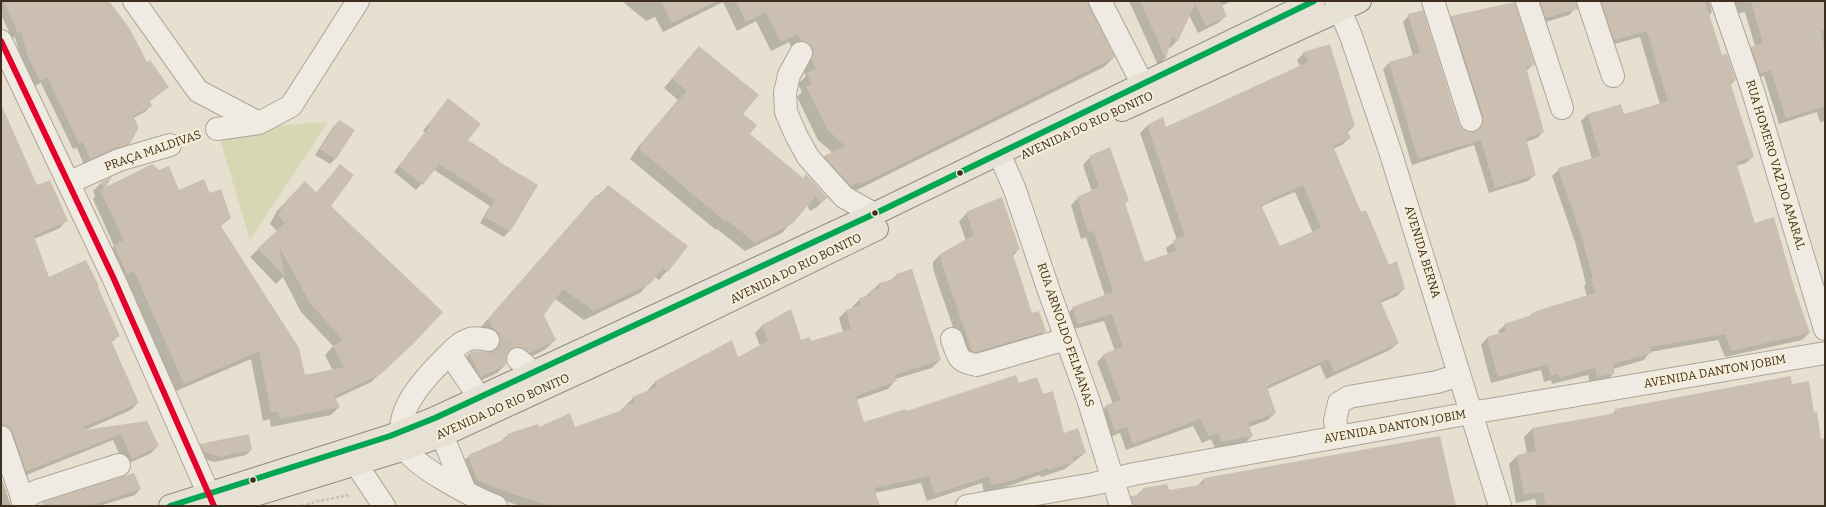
<!DOCTYPE html>
<meta charset="utf-8">
<style>
body{margin:0}
#map{position:relative;width:1826px;height:507px;overflow:hidden;background:#e7e0d1;font-family:Bitter,serif}
canvas{display:block}
.frame{position:absolute;inset:0;border:2px solid #3d2e20;pointer-events:none}
</style>
<div id="map">
<canvas width="1826" height="507"></canvas>
<div class="frame"></div>
</div>
<script>
const ctx = document.querySelector('canvas').getContext('2d');
ctx.lineJoin = 'round';
function paint(path, color) {
  ctx.fillStyle = color;
  ctx.fill(path, 'evenodd');
}
function trace(path, color, width, dash) {
  ctx.strokeStyle = color;
  ctx.lineWidth = width;
  ctx.lineCap = dash ? 'butt' : 'round';
  ctx.setLineDash(dash || []);
  ctx.stroke(path);
}
function write(font, color, halo, rows, align = 'center') {
  ctx.font = font + ' Bitter,serif';
  ctx.lineWidth = 4;
  ctx.setLineDash([]);
  ctx.textBaseline = 'middle';
  ctx.strokeStyle = halo;
  ctx.fillStyle = color;
  for (const [text, x, y, turn = 0] of rows) {
    ctx.save();
    ctx.translate(x, y);
    ctx.rotate((+turn || 0) * Math.PI / 180);
    ctx.textAlign = isNaN(turn) ? turn : align;
    if (halo) ctx.strokeText(text, 0, 0);
    ctx.fillText(text, 0, 0);
    ctx.restore();
  }
}
paint(new Path2D(`
 M328 122 250 240 217 129Z`), '#d6d7b3');
paint(new Path2D(`
 M1 1H107L147 64 168 87 149 102 151 106 145 112 133 118 130 143 123 149 84 165 77 148 73 149 41 83 34 86 21 60 15 37 12 38 1 15Z
 M622 1H1086L1114 57 1104 67 851 193 815 166 825 157 833 153 818 140 797 97 802 92 798 84 806 76 789 42 771 51 756 21 737 31 723 2 663 32 655 17 646 21Z
 M1129 1H1232L1221 6 1226 16 1218 23 1198 33 1189 15 1177 41 1170 48 1168 47 1165 58 1158 65Z
 M1539 1H1575L1576 8 1569 15 1539 24 1533 7Z
 M1591 1H1709L1712 12 1709 15 1722 56 1735 80 1730 85 1752 157 1746 163 1736 166 1754 224 1794 291 1809 333 1802 340 1725 357 1718 340 1650 352 1644 360 1613 369 1614 373 1607 380 1590 383 1588 375 1552 384 1551 380 1544 382 1541 370 1491 383 1481 345 1487 338 1499 334 1498 331 1505 325 1528 317 1532 314 1587 297 1584 286 1586 284 1575 242 1552 176 1559 169 1592 159 1581 121 1588 114 1624 115 1660 105 1640 37 1607 46Z
 M1725 1H1825V121L1820 122 1817 112 1779 124 1764 76 1753 79 1745 54 1751 47 1755 46 1745 12 1731 15Z
 M1409 15 1458 124 1462 130 1469 133 1476 132 1477 123 1445 23 1451 17 1534 64 1526 71 1543 132 1537 138 1526 142 1535 175 1528 181 1489 193 1474 145 1412 165 1383 69 1389 63 1413 56 1403 22Z
 M1304 53 1354 126 1347 133 1350 138 1342 145 1333 149 1361 213 1388 266 1404 289 1397 296 1380 303 1398 343 1390 350 1326 379 1320 365 1267 389 1275 413 1268 420 1249 427 1252 436 1245 443 1215 448 1211 439 1202 443 1193 426 1126 450 1120 433 1108 438 1099 414 1106 406 1113 404 1097 362 1104 355 1115 351 1104 321 1071 330 1066 315 1073 308 1105 296 1086 237 1081 239 1071 205 1078 198 1092 192 1083 165 1090 157 1127 201 1124 204 1144 263 1168 255 1166 248 1177 240 1140 133 1147 126 1162 119 1166 129 1300 66 1297 60ZM1295 192 1313 233 1280 247 1261 208 1264 205Z
 M690 57 742 114 749 134 826 198 817 207 810 211 807 205 782 233 745 251 717 229 716 230 630 159 638 147 678 100 664 88Z
 M443 105 467 140 497 160 509 231 504 237 480 223 490 206 434 170 416 190 394 172 425 132 423 131Z
 M1 107 36 187 67 220 60 228 34 239 48 278 97 287 119 335 111 343 138 403 131 410 83 431 147 422 158 446 150 454 124 465 113 440 19 478 1 435Z
 M339 121 353 131 335 159 330 164 315 155 333 127Z
 M340 165 329 206 405 351 371 382 335 399 339 407 331 415 271 427 270 419 263 421 251 359 176 391 125 279 106 254 114 246 93 199 95 196 93 191 101 183 109 179 104 189 178 191 209 195 230 217 220 227 304 376 333 371 325 355 333 346 301 312 283 277 276 284 250 257 277 231 270 224 277 211 296 191 316 193Z
 M608 186 667 271 659 280 655 277 640 293 584 320 555 299 543 315 555 340 546 349 521 362 511 355 505 356 506 364 497 373 471 385 460 363 469 354 475 352 492 353 491 345 479 329 587 206Z
 M967 213 1018 250 1013 256 1031 314 1045 331 1037 339 964 359 933 269V262L941 254 966 241 959 221Z
 M897 275 940 360 932 368 895 379V381L888 389 856 400 863 423 1018 385 1043 396 1063 434 1085 453 1065 469 1041 477 1040 475 997 490 984 492 982 483 927 501 921 483 875 493 878 506H520L470 488 461 463 469 456 500 442 508 435 539 428H575L619 412 633 398 648 392V390L655 382 732 342 737 358 760 346 755 333 763 325 800 341 810 342 843 332 839 318 846 311 853 309 852 307 860 299 864 298 879 284 891 280Z
 M1791 385 1814 413 1821 440 1825 439V506H1537L1535 499 1516 503 1509 464 1517 456 1527 454 1524 437 1532 429 1611 415 1616 410Z
 M201 445 251 450 246 455 214 462 198 457 195 450Z
 M134 474 140 489 135 495 99 506H39Z
 M1 477 11 506H1Z
 M1204 479 1454 506H1129L1133 499 1143 489 1168 491 1197 486Z`), '#0003');
paint(new Path2D(`
 M3 1H109L130 29 147 62 150 60 169 87 150 101 152 106 133 116 138 125V129L130 144 114 149 90 159 83 142 79 144 47 77 40 81 27 54 21 32 18 33Z
 M661 1H717L672 23Z
 M736 1H1087L1115 57 861 184 858 182 851 186 824 156 845 146 828 130 806 86 812 84 807 73 816 69 812 60 813 53 811 46 807 42 802 41 798 34 781 42 766 12 746 22Z
 M1140 1H1220L1227 16 1206 26 1195 4 1178 41 1172 37 1166 59Z
 M1540 1H1576L1578 9 1546 18Z
 M1601 1H1705L1722 55 1727 54 1736 80 1730 82 1754 157 1736 162 1755 223 1774 217 1795 290 1810 333 1731 351 1725 334 1650 347 1652 353 1613 364 1615 373 1597 377 1595 368 1559 378 1558 374 1551 376 1548 364 1498 377 1487 337 1506 331 1504 324 1532 315V313L1539 310 1595 293 1591 279 1593 278 1581 235 1558 168 1600 156 1588 114 1621 104 1624 114 1668 101 1647 31 1614 40Z
 M1751 1H1825V30L1821 31 1825 54V106L1786 118 1771 70 1760 73 1751 47 1763 43Z
 M1515 2 1535 65 1526 67 1544 132 1526 138 1536 175 1495 188 1481 140 1418 159 1389 62 1420 53 1408 14 1423 10 1459 124 1462 129 1468 132H1475L1480 128 1483 123V116L1451 16Z
 M1330 44 1355 126 1347 130 1351 138 1333 146 1361 212 1366 210 1389 265 1397 261 1405 289 1380 300 1399 343 1334 372 1328 359 1267 386 1276 413 1248 423 1253 436 1222 442 1218 433 1209 436 1200 419 1133 444 1127 427 1115 431 1106 405 1121 400 1103 354 1123 347 1112 314 1078 324 1072 307 1113 292 1094 231 1088 232 1077 197 1099 187 1089 156 1110 147 1129 201 1125 203 1145 262 1176 251 1173 240 1185 236 1147 125 1163 117 1166 127 1308 62 1303 52ZM1303 185 1321 228 1280 246 1261 205 1270 201 1269 200Z
 M699 46 759 95 743 114 757 125 750 134 803 178 806 174 828 198 819 202 816 196 792 224 755 243 727 220 726 222 639 149 647 136 687 91 672 78Z
 M448 98 481 124 468 140 499 160 498 161 538 185 510 232 485 217 495 200 439 164 423 185 399 166 430 126 428 125Z
 M1 104 37 185 50 180 68 221 34 236 49 277 86 260 99 286 98 287 120 336 111 340 139 403 83 427 84 430 147 421 159 446 132 459 121 434 26 471 13 433 9 427 1 425Z
 M339 120 355 130 336 159 320 149Z
 M152 164 159 170 169 166 179 190 204 179 210 193 221 189 231 218 221 226 299 348 305 375 344 367 333 346 343 340 310 303 279 246 285 277 258 248 285 223 278 215 286 201 305 181 317 193 340 164 354 175 331 206 443 312 414 343 381 374 334 396 340 407 280 419 278 411 271 413 259 351 184 384 134 271 127 274 114 245 124 240 100 190 104 188 101 182 112 177 106 187Z
 M608 185 688 246 668 272 663 268 650 284 594 311 563 289 544 315 556 340 530 353 521 347H514L509 351 506 356 507 364 481 377 469 353 475 351 492 352 498 348 500 342 499 335 501 334 490 325 492 324 487 320 596 195 599 197Z
 M1002 197 1020 250 1012 252 1032 313 1039 311 1046 331 976 352 972 351 941 261 942 260 940 254 974 235 966 212Z
 M912 269 941 360 894 375 897 381 856 396 864 422 906 409 907 411 1016 375 1019 383 1037 377 1043 394 1053 391 1064 433 1078 428 1086 453 1072 457 1074 462 1048 470V468L1006 482 992 485 989 476 935 494 929 476 874 488 880 506H550L507 492 477 480 468 455 508 438 507 434 538 424 539 427 570 413 575 427 625 409 624 406 635 402 632 397 657 387 655 381 732 340 738 357 768 341 762 325 791 309 801 340 810 337 811 341 851 329 846 310 861 305 859 298 871 295 870 291 880 288 879 283 897 278 896 274Z
 M1791 376 1792 384 1809 381 1814 412 1817 411 1821 439 1825 438V506H1546L1543 492 1524 495 1517 455 1536 451 1532 428 1616 413 1615 409Z
 M249 434 252 450 220 457 204 452 200 444Z
 M1440 436 1456 506H1133L1131 496 1139 495 1143 488 1167 484 1169 490 1204 484V478Z
 M134 473 141 489 89 506H43L42 502Z`), '#cbbfb2');
trace(new Path2D(`
 M488 340 518 359`), '#c5bcae', 22, [22, 11]);
const minor = new Path2D(`
 M134 1 198 91 259 123
 M1100 1 1142 83 1147 98
 M1336 1 1351 36 1390 151 1500 506
 M1433 1 1471 120
 M1527 1 1562 108
 M1588 1 1613 76
 M1722 1 1752 88 1825 329
 M1 41 113 277 214 506
 M801 53 789 75 785 93 786 112 796 135 808 157 844 197 874 214
 M217 129 259 123 291 106 358 1
 M999 153 1015 190 1049 291 1088 399 1121 506
 M68 183 119 160 170 145
 M952 339C958 356 957 362 977 365L1066 339
 M488 340C483 339 476 337 470 339 459 342 450 353 442 361 421 382 390 416 405 448 413 466 477 499 496 506
 M450 354 479 397
 M518 359 533 372
 M435 418 465 491
 M1 437 25 506
 M1339 437 1335 421 1339 403 1349 397 1437 382 1459 375
 M358 464 362 473 384 506
 M22 499 37 491 119 465
 M967 506 1094 484 1134 474 1471 413 1825 353`);
const major = new Path2D(`
 M1122 110 1360 1
 M170 506 390 436 435 418 874 214 1314 1
 M219 506 405 449 441 436 649 340 877 229`);
trace(minor, '#ada599', 24);
trace(major, '#928b80', 24);
trace(new Path2D(`
 M302 506 318 501 350 495`), '#c8c2b9', 2.5, [3, 2]);
trace(minor, '#efebe3', 22);
trace(major, '#e6e1d4', 22);
trace(new Path2D(`
 M170 506 390 436 435 418 874 214 1314 1`), '#00a651', 6);
trace(new Path2D(`
 M1 41 113 277 214 506`), '#e4002b', 6);
for (const [x, y, r, color] of [
 [960,173,3.5,"#3d2e20"],
 [875,213,3.5,"#3d2e20"],
 [253,480,3.5,"#3d2e20"]
]) {
  const dot = new Path2D();
  dot.arc(x, y, r, 0, 2 * Math.PI);
  ctx.fillStyle = color;
  ctx.fill(dot);
  trace(dot, '#f7eed8', 1.5);
}
write('12px', '#3d2e20', '#f7eed8', [
 ["AVENIDA DO RIO BONITO",1087,126,-25],
 ["PRAÇA MALDIVAS",153,151,-19],
 ["RUA HOMERO VAZ DO AMARAL",1775,165,73],
 ["AVENIDA BERNA",1422,252,73],
 ["AVENIDA DO RIO BONITO",796,269,-26],
 ["RUA ARNOLDO FELMANAS",1065,335,71],
 ["AVENIDA DANTON JOBIM",1715,372,-10],
 ["AVENIDA DO RIO BONITO",503,407,-24],
 ["AVENIDA DANTON JOBIM",1395,427,-10]
]);
</script>
